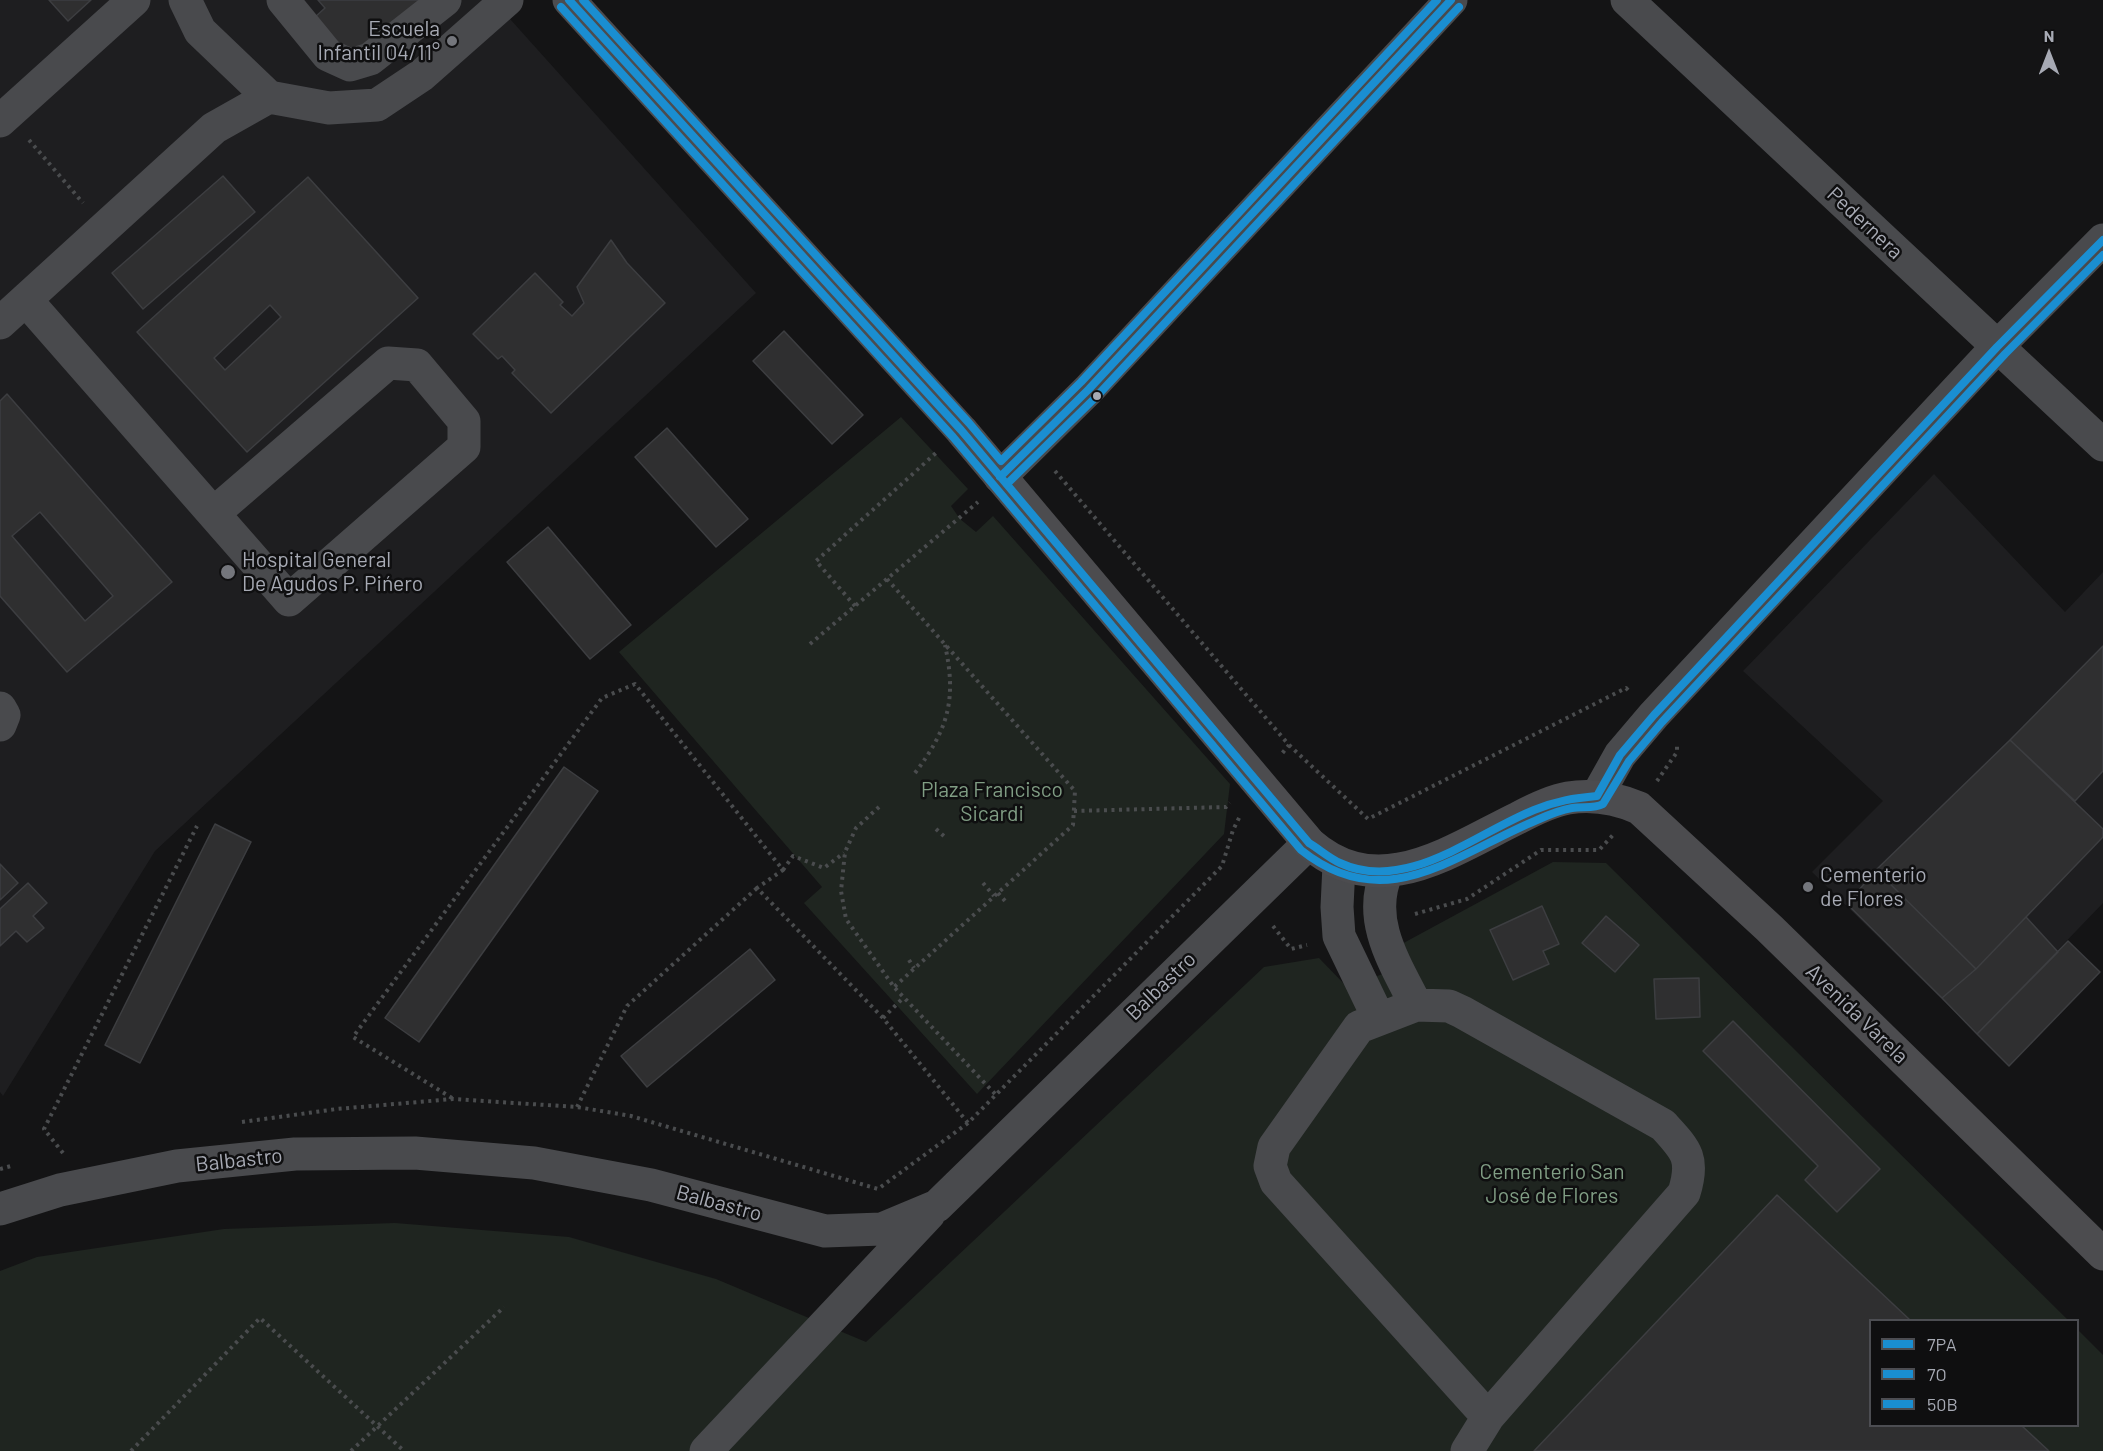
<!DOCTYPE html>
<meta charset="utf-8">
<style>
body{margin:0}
#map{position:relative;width:2103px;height:1451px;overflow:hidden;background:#141415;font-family:Barlow,sans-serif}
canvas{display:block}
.legend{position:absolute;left:1869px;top:1319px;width:210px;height:108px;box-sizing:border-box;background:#0f0f10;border:2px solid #4c4d52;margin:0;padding:8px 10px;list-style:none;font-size:18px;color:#a7aab4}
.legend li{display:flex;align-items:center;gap:12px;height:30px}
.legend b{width:30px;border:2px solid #4c4d52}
.north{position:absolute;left:2019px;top:24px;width:60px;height:60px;-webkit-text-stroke:4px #0f0f10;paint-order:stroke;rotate:0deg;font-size:16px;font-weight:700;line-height:24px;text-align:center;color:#a7aab4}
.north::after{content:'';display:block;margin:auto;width:21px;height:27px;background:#a7aab4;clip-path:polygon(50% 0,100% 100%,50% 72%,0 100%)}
</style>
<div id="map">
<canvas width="2103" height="1451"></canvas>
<ul class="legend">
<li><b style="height:8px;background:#1a8ed1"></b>7PA</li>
<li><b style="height:8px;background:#1a8ed1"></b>7O</li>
<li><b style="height:8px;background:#1a8ed1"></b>50B</li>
</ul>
<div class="north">N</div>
</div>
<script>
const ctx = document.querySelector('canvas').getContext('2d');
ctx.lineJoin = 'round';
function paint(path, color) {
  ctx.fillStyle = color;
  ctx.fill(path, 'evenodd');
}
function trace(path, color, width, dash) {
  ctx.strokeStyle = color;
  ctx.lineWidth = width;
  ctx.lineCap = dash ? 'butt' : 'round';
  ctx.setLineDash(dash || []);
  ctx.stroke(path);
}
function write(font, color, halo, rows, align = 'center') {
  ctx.font = font + ' Barlow,sans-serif';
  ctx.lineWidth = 5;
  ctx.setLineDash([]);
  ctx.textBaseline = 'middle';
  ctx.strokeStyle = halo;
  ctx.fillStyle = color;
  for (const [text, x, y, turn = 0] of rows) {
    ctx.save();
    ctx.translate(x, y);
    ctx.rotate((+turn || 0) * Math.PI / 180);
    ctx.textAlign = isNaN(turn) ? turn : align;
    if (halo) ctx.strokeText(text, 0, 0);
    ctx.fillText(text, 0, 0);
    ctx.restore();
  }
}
paint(new Path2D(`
 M0 0H493L756 293 155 851 3 1096 0 1092Z
 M1934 474 2065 612 2103 572V903L1977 1034 1812 872 1883 801 1743 671Z`), '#1e1e20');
paint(new Path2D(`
 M901 417 968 489 951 506 960 519 976 532 993 516 1230 784 1224 834 977 1094 804 903 822 887 619 652Z
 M1553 862 1606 863 2068 1320H1870V1426H2078V1330L2103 1355V1451H0V1271L37 1257 224 1229 395 1223 569 1237 716 1279 866 1342 1264 967 1319 958 1348 988 1397 968 1398 946Z`), '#1f2520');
const building = new Path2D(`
 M49 0H91L68 21Z
 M318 0H424L352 62 314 18 325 8Z
 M223 176 255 212 143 309 112 273Z
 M308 177 418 298 247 452 137 332ZM270 305 281 317 225 370 214 358Z
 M611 240 627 263 665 303 551 413 512 373 515 370 502 356 498 359 473 334 535 273 563 302 560 305 572 316 584 303 577 287Z
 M784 331 863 415 832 444 753 361Z
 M7 394 172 582 67 672 0 596V401ZM40 512 113 596 85 621 12 536Z
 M667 428 748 519 716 547 635 457Z
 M548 527 631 625 590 659 507 562Z
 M2103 646V771L2075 801 2010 740Z
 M2010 740 2103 829V837L1976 969 1876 870Z
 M564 767 598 791 419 1042 385 1018Z
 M215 824 251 842 140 1063 105 1045Z
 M0 864 18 883 0 900Z
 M1876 870 1976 969 1942 998 1847 904Z
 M28 883 47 903 33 916 44 928 27 942 16 931 0 946V909Z
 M1542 906 1559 944 1543 951 1549 964 1513 980 1490 930Z
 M1606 916 1639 945 1615 972 1582 943Z
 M2026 917 2058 952 1977 1034 1942 998 1976 969Z
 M2068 941 2100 972 2009 1066 1977 1034Z
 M750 949 775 980 647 1087 621 1056Z
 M1699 978 1700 1017 1656 1019 1654 979Z
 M1733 1021 1880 1169 1837 1212 1805 1180 1818 1166 1703 1051Z
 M1777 1195 1910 1320H1870V1426H2022L2049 1451H1534Z`);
paint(building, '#2f2f30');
trace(building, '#3d3e41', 1.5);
trace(new Path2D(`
 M29 140 83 203
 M1055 471 1289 745 1280 756
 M887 579 1075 791 1073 825 894 987
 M855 606 816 561 936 453
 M810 644 978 502
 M1289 745 1368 819 1626 688 1630 692
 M915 773C948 729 957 700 945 645
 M1657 781 1677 752V743
 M879 807 856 828 845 852 841 891 846 919 894 987 996 1095
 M1074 811 1226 807 1230 803
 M936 829 945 837
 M783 870 793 856 824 868 844 853
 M983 883 994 896
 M998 893 1006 902
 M1415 914 1467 899 1541 850H1599L1613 835
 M1273 926 1291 949 1307 945
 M909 960 914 968
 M883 1018 904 997
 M452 1098 353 1037 602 698 635 684 783 870 757 888 883 1018 968 1123
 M577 1107 627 1006 757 888
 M242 1122 337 1109 453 1099 577 1107 631 1116 878 1189 968 1123 1222 866 1233 830 1241 814
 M63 1153 44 1129 197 826
 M0 1169 11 1166
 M131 1451 260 1318 404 1451
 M351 1451 504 1307`), '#4a4c4e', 4, [3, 4.5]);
trace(new Path2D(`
 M185 0 200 31 269 97
 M283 0 328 55 350 65 370 59 445 0
 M1627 0 2103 445
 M0 121 134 0
 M26 300 289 600 464 447V421L417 365 388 363 214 513
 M0 323 214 128 269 97 329 108 377 105 422 75 507 0
 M1000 477 1089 389 1451 0
 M0 708 4 715 0 725
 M1597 796 1620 755 1654 715 1997 347 2103 240
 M1339 865 1337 907 1339 936 1379 1019
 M1387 872C1366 919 1394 962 1416 1005
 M0 1209 60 1190 177 1166 295 1154 415 1153 534 1163 651 1185 825 1231 882 1229 937 1206 1309 843
 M706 1451 929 1214
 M1467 1451 1488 1417 1684 1193C1695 1158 1686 1150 1663 1125L1462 1012 1449 1006 1416 1005 1359 1027 1274 1147 1270 1166 1276 1182 1488 1417`), '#494a4d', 33);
trace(new Path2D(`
 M569 0 961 430 1309 843C1378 904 1450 851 1518 818 1533 810 1551 801 1568 798 1593 794 1616 798 1639 808L1769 928 2103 1254`), '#4c4c4f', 33);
trace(new Path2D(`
 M569 0 961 430 1309 843C1319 849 1329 858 1340 863 1406 894 1476 833 1534 810 1556 801 1574 798 1597 796L1620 755 1654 715 1997 347 2103 240
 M1000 477 1089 389 1451 0`), '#1a8ed1', 8);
trace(new Path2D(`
 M561 7 953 437 1301 850C1386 918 1455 854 1537 820 1548 815 1560 810 1572 808 1582 806 1594 809 1603 804L1629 761 1662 722 2005 354 2103 255
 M1007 484 1097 396 1459 7`), '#1a8ed1', 8);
trace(new Path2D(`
 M583 0 969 423 1001 461 1081 382 1437 0`), '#1a8ed1', 8);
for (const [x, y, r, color] of [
 [452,41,6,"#74767c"],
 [1097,396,5,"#a7aab4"],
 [228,572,8,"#74767c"],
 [1808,887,6,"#74767c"]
]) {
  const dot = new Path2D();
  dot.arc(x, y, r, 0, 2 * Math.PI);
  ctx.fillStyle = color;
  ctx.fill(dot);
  trace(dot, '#0f0f10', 2);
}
write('21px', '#a7aab4', '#0f0f10', [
 ["Escuela",440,29,"right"],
 ["Infantil 04/11°",440,53,"right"],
 ["Hospital General",242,560],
 ["De Agudos P. Pińero",242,584],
 ["Cementerio",1820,875],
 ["de Flores",1820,899]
], 'left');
write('21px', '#a7aab4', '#0f0f10', [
 ["Pedernera",1865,223,43],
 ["Balbastro",1161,986,-44],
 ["Avenida Varela",1857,1014,44],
 ["Balbastro",239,1160,-6],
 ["Balbastro",719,1203,15]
]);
write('21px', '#809d84', '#0f0f10', [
 ["Plaza Francisco",992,790],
 ["Sicardi",992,814],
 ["Cementerio San",1552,1172],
 ["José de Flores",1552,1196]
]);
</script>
